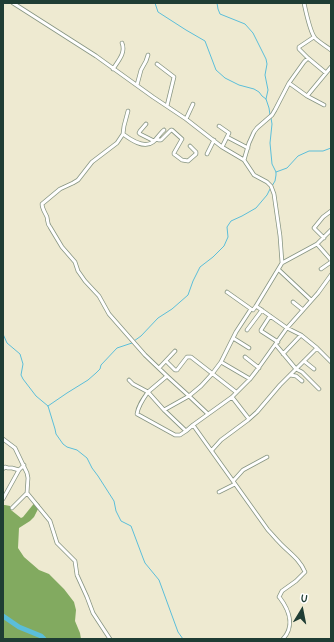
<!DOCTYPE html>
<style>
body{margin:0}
#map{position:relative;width:334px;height:642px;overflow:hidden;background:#eeead1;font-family:"Patrick Hand",sans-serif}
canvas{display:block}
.frame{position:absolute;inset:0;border:4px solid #1f3d34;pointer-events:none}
.north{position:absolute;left:282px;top:590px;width:40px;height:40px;-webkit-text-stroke:3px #fff;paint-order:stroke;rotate:10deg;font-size:11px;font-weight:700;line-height:16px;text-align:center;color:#1f3d34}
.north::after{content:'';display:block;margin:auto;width:14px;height:18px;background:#1f3d34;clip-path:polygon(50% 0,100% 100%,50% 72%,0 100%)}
</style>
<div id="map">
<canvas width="334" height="642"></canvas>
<div class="frame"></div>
<div class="north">U</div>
</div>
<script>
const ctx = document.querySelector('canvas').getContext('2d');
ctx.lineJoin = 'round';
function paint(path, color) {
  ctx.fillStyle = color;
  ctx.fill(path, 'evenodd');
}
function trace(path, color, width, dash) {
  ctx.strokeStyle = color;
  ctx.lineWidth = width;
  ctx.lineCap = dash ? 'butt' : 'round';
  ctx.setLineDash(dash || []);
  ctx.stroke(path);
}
paint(new Path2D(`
 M36 501 40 505 34 517 30 521 19 528 18 548 24 557 39 570 49 574 64 589 74 602 76 610 75 621 80 633 81 639H3V505H5L10 506 11 510 21 518 23 517Z`), '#82aa60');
trace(new Path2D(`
 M155 3 158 12 186 30 205 41 216 70 225 78 239 85 254 89 259 92 262 96 266 99 269 108 270 115
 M217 3 218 9 220 14 245 24 253 33 266 59 267 64 265 75 268 90 266 99
 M271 118 272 124 270 143 272 164 276 172V175L275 181 272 186
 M276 172 287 168 298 156 309 151H323L331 148
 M3 334 7 343 20 354 23 364 21 375 23 379 36 396 48 406 55 429 56 434 63 444 67 447 77 450 87 458 92 468 98 476 114 501 116 511 121 521 131 526 143 558 145 563 159 580 178 632 183 639
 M134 341 141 336 158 318 172 309 188 295 193 281 200 267 213 257 224 246 228 237 227 227 231 221 242 216 256 208 267 195 270 189
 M48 406 67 393 88 380 96 373 100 369 101 365 117 348 132 343`), '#5bbed9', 1);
trace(new Path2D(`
 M3 616 19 627 41 636 44 639`), '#5bbed9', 5);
const street = new Path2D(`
 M13 3 96 56 153 97 186 119 222 147 244 160 249 143 254 132 257 128 272 115 275 110 289 83
 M304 3C306 12 310 32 315 38 320 43 326 46 331 50
 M308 58 299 49V47L314 37
 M157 64 174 77 167 106
 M113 69C118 61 126 53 122 43
 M326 73 308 58 304 62 289 83 307 96 331 67
 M137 85 141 70 146 61 148 55
 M307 96 324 105
 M128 111 124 126 123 134 117 143 92 162 78 180 73 183 60 189 42 204C42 209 45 212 47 217 48 221 47 224 50 227L62 247 75 262 78 271 85 281 99 296 109 314 145 355 167 376 148 392 164 410 186 431 193 425
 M186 119 193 104
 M146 124 140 131 139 133 140 134 154 141
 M219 126 229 133 222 147
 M123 134C131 140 144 149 153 142 157 139 160 133 164 130
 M227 137 248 148
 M156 139 159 140H161L171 130H172L182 139 174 153V154L182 160 188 161 196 154V152L190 146
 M207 154 214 140
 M244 160 254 175 267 182 271 186 274 194 280 236 282 263
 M331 230 317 244 331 260
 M324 238 314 228 323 217 331 211
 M321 269 331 262
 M279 270 311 300
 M227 292 251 309 253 310 256 306
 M293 302 303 310
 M270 316 261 330V331L278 342
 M247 330 262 310
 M233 338 249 348
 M276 345 296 369 302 372 319 389
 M317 348 331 362
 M283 354 301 335
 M245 357 259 368
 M166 361 175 370H177L187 357H191L236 392
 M304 361 314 369
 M221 362 250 379
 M159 368 175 351
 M290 375 296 376 302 381
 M129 380 133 384 148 392C143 399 138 406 137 414L175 435H180L186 431
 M232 397 249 419
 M164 410 189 396 167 376
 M208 414 189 396 201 386 212 374 221 362 236 332 251 309
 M3 439 15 448 27 473 28 478 27 493 50 521 57 543 75 561 77 575 87 597 93 613 110 639
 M212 450 221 440 248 420 257 412 280 385 317 348 301 335 287 328 256 306 282 263 317 244
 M3 469 5 467 8 468H12L19 470
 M234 480 243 470 267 457
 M219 492 235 484
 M3 499 19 470 24 465
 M12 508 27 493
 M283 639C295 626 289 610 280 598L279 597 282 591 296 581 305 572C300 559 288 552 279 542 275 538 272 534 268 530L193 425 232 397 250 379 257 370 287 328 318 293 331 275`);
trace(street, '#869482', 4.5);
trace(street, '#fff', 3);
</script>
